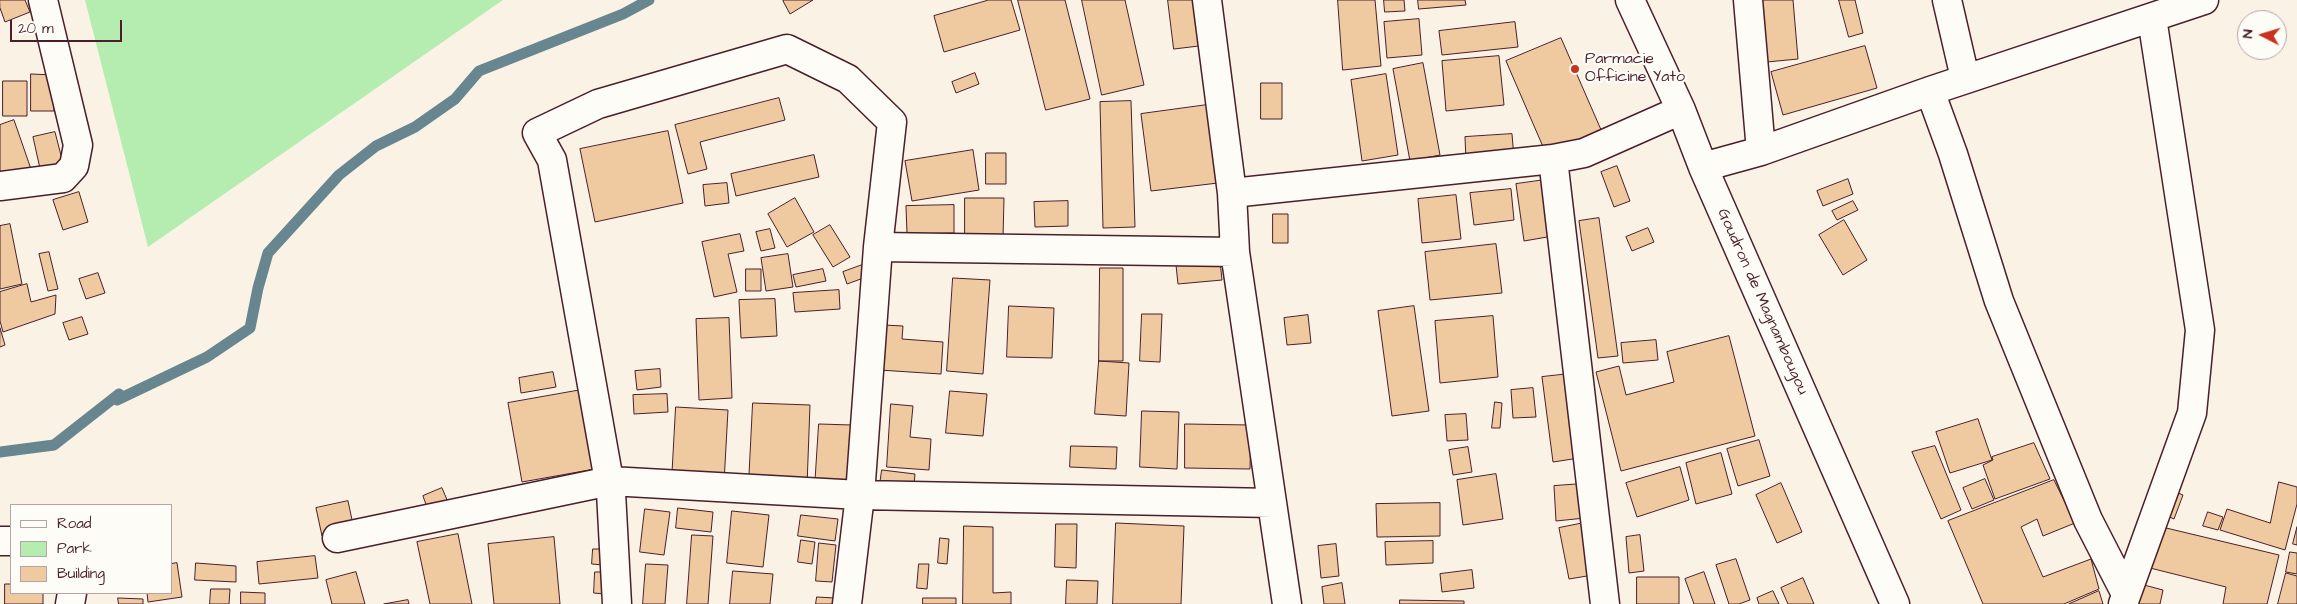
<!DOCTYPE html>
<style>
body{margin:0}
#map{position:relative;width:2297px;height:604px;overflow:hidden;background:#faf2e5;font-family:"Architects Daughter",sans-serif}
canvas{display:block}
.legend{position:absolute;left:10px;top:504px;width:162px;height:90px;box-sizing:border-box;background:#fdfcf7;border:1px solid #b5a4a5;margin:0;padding:6px 9px;list-style:none;font-size:15px;color:#4a1f2b}
.legend li{display:flex;align-items:center;gap:10px;height:25px}
.legend b{width:25px;border:1px solid #b5a4a5}
.north{position:absolute;left:2237px;top:10px;width:50px;height:50px;box-sizing:border-box;background:#fdfcf7;border:1px solid #b5a4a5;border-radius:50%;rotate:275deg;font-size:14px;font-weight:700;line-height:20px;text-align:center;color:#4a1f2b}
.north::after{content:'';display:block;margin:auto;width:18px;height:22px;background:#c8321e;clip-path:polygon(50% 0,100% 100%,50% 72%,0 100%)}
.scale{position:absolute;left:10px;top:20px;width:112px;height:22px;box-sizing:border-box;border:2px solid #4a1f2b;border-top:0;padding-left:6px;font-size:15px;line-height:18px;white-space:nowrap;color:#4a1f2b;-webkit-text-stroke:4px #fdfcf7;paint-order:stroke}
</style>
<div id="map">
<canvas width="2297" height="604"></canvas>
<ul class="legend">
<li><b style="height:6px;background:#fdfcf7"></b>Road</li>
<li><b style="height:14px;background:#b5edb0"></b>Park</li>
<li><b style="height:14px;background:#efc99f"></b>Building</li>
</ul>
<div class="north">N</div>
<div class="scale">20 m</div>
</div>
<script>
const ctx = document.querySelector('canvas').getContext('2d');
ctx.lineJoin = 'round';
function paint(path, color) {
  ctx.fillStyle = color;
  ctx.fill(path, 'evenodd');
}
function trace(path, color, width, dash) {
  ctx.strokeStyle = color;
  ctx.lineWidth = width;
  ctx.lineCap = dash ? 'butt' : 'round';
  ctx.setLineDash(dash || []);
  ctx.stroke(path);
}
function write(font, color, halo, rows, align = 'center') {
  ctx.font = font + ' "Architects Daughter",sans-serif';
  ctx.lineWidth = 4.5;
  ctx.setLineDash([]);
  ctx.textBaseline = 'middle';
  ctx.strokeStyle = halo;
  ctx.fillStyle = color;
  for (const [text, x, y, turn = 0] of rows) {
    ctx.save();
    ctx.translate(x, y);
    ctx.rotate((+turn || 0) * Math.PI / 180);
    ctx.textAlign = isNaN(turn) ? turn : align;
    if (halo) ctx.strokeText(text, 0, 0);
    ctx.fillText(text, 0, 0);
    ctx.restore();
  }
}
paint(new Path2D(`
 M85 0H503L148 247Z`), '#b5edb0');
trace(new Path2D(`
 M0 452 54 445 119 394 117 400 207 357 250 328 258 288 268 253 339 175 376 146 415 127 455 99 479 71 623 14 649 0`), '#678690', 11);
const building = new Path2D(`
 M0 0H25L30 12 5 22 0 8Z
 M785 0H813L790 14 783 1Z
 M989 0H1011L1020 30 944 52 934 16Z
 M1018 0H1065L1090 99 1046 110Z
 M1082 0H1125L1144 85 1102 95Z
 M1168 0H1201L1207 45 1174 49Z
 M1338 0H1375L1381 66 1343 70Z
 M1384 0H1404L1405 11 1385 12Z
 M1418 0H1465L1466 5 1419 9Z
 M1762 0H1793L1798 59 1767 62Z
 M1839 0H1855L1863 33 1849 37Z
 M1419 19 1422 55 1387 58 1384 22Z
 M1515 22 1518 47 1442 55 1439 31Z
 M1561 38 1602 132 1547 156 1506 61Z
 M1865 46 1877 88 1783 115 1771 72Z
 M1499 56 1504 105 1446 111 1442 61Z
 M1423 63 1440 155 1410 161 1393 69Z
 M975 73 979 84 956 93 952 82Z
 M31 74 54 75V111H31Z
 M1386 74 1398 155 1362 161 1351 80Z
 M3 81H27V116H3Z
 M1261 83H1282V119H1261Z
 M779 98 785 120 700 142 707 169 688 174 675 125Z
 M1131 101 1135 227 1103 228 1100 102Z
 M1207 105 1218 183 1151 191 1141 114Z
 M14 120 32 172 0 184V125Z
 M668 131 683 203 595 222 580 149Z
 M55 132 64 167 41 173 33 137Z
 M1512 134 1514 158 1466 161 1465 137Z
 M973 150 979 190 912 201 905 161Z
 M986 153H1006V184H986Z
 M814 155 819 177 736 196 731 174Z
 M1617 166 1630 201 1614 207 1601 172Z
 M1848 179 1853 194 1823 206 1817 191Z
 M1545 180 1553 236 1524 241 1516 184Z
 M727 183 729 203 705 206 703 185Z
 M1511 189 1514 220 1474 225 1470 193Z
 M79 192 88 222 63 230 53 200Z
 M1456 195 1461 239 1422 243 1418 199Z
 M795 198 814 232 787 247 768 214Z
 M965 198H1004L1003 238H965Z
 M1068 201V226L1035 227 1034 202Z
 M1853 201 1858 210 1837 220 1832 211Z
 M954 205V233L907 234 906 206Z
 M1273 214H1288V243H1273Z
 M1599 218 1618 356 1598 358 1579 221Z
 M1844 220 1867 260 1843 275 1819 235Z
 M10 224 22 284 0 289V226Z
 M830 225 850 257 833 267 813 235Z
 M1648 228 1654 242 1632 251 1626 237Z
 M770 229 775 248 761 251 756 232Z
 M740 234 744 251 728 254 737 292 714 297 702 242Z
 M1496 244 1502 293 1430 300 1425 252Z
 M49 252 58 289 48 291 39 254Z
 M788 254 793 287 766 291 761 258Z
 M1220 261 1222 280 1178 284 1176 265Z
 M865 264 869 276 847 284 843 272Z
 M1100 268H1123V361H1099Z
 M746 269H761V291H746Z
 M823 269 826 281 796 287 793 275Z
 M98 273 105 293 86 299 79 279Z
 M953 278 990 280 983 374 947 371Z
 M27 284 31 302 56 295 55 314 3 332 0 321V292Z
 M839 290 840 309 795 312 793 293Z
 M775 299 777 336 741 338 739 300Z
 M1009 306 1054 308 1052 358 1007 357Z
 M1414 306 1429 411 1392 416 1378 311Z
 M1142 314H1162L1160 362 1140 361Z
 M1308 315 1311 343 1287 345 1284 318Z
 M1493 316 1498 377 1440 383 1435 321Z
 M82 317 88 334 69 340 63 323Z
 M729 318 732 398 699 400 696 319Z
 M883 325 903 326 902 339 943 342 941 374 879 370Z
 M0 328 5 345 0 347Z
 M1729 336 1755 436 1621 471 1596 372 1619 366 1626 395 1674 382 1667 352Z
 M1656 340 1658 360 1623 363 1621 343Z
 M1099 361 1129 363 1126 416 1095 414Z
 M660 369 661 387 637 390 635 371Z
 M553 372 556 387 521 393 519 378Z
 M1569 374 1579 458 1553 462 1542 377Z
 M1533 388 1536 417 1513 418 1511 390Z
 M587 389 601 468 522 482 508 403Z
 M950 391 987 394 983 436 946 433Z
 M667 394 668 412 634 414 633 395Z
 M1495 402 1502 403 1500 428H1492Z
 M753 403 810 405 807 486 749 483Z
 M891 404 913 406 910 437 931 439 929 470 887 467Z
 M676 407 728 410 724 483 672 480Z
 M1142 411 1179 412 1177 469 1140 467Z
 M1466 414 1468 440 1447 441 1445 415Z
 M1978 419 1992 460 1950 473 1936 432Z
 M819 424 852 425 848 489 815 487Z
 M1185 424 1251 425 1250 469 1185 468Z
 M1759 440 1770 476 1738 486 1727 449Z
 M2034 443 2050 479 1995 499 1983 465 1993 460 1992 457Z
 M1071 446 1117 447 1116 469 1070 467Z
 M1935 446 1961 510 1941 519 1912 452Z
 M1468 447 1472 472 1453 475 1449 450Z
 M1721 453 1732 494 1696 504 1686 463Z
 M1680 467 1689 500 1637 517 1626 483Z
 M882 470 915 474 913 495 879 492Z
 M1496 474 1503 519 1463 525 1457 480Z
 M1985 479 1994 500 1972 509 1963 488Z
 M2054 480 2075 523 2043 536 2037 519 2021 527 2043 577 2091 559 2099 589 2064 604H1983L1948 521Z
 M2279 482 2297 487V504L2285 550 2220 530 2227 509 2270 523Z
 M1781 483 1802 532 1777 543 1756 495Z
 M1582 484 1585 518 1556 521 1554 486Z
 M442 488 448 502 428 510 423 496Z
 M2171 490 2183 495 2174 519 2161 513Z
 M348 501 354 529 322 536 316 508Z
 M1440 503V536L1377 537 1376 504Z
 M678 508 713 512 711 532 676 528Z
 M645 509 670 512 664 555 640 552Z
 M732 511 769 515 763 567 727 563Z
 M2208 512 2223 517 2218 530 2203 526Z
 M801 515 838 519 835 541 798 536Z
 M1589 522 1599 574 1569 579 1559 528Z
 M1116 523 1184 526 1181 604H1113Z
 M1056 524H1077L1076 568 1055 567Z
 M964 526 993 527V593L1011 592V604H963Z
 M2162 527 2279 555 2267 604H2223L2226 587 2150 568Z
 M2297 527V545L2293 544Z
 M458 534 472 604H430L417 542Z
 M692 535 713 536 708 604H687Z
 M1640 535 1644 571 1629 573 1626 537Z
 M554 537 560 604H494L488 544Z
 M940 538 949 539 947 564 938 563Z
 M801 540 815 542 812 564 798 562Z
 M1433 541V563L1386 565 1385 542Z
 M819 543 836 545 832 582 816 581Z
 M1336 544 1339 576 1321 578 1318 546Z
 M593 549H604L603 565 592 564Z
 M2290 552 2297 553V574L2286 572Z
 M315 556 318 578 259 584 257 562Z
 M1736 559 1750 600 1739 604H1729L1716 565Z
 M177 563 182 597 148 602 147 593H171V564Z
 M196 563 236 566V582L195 580Z
 M646 564 668 565 665 604H643Z
 M919 564H929L927 589 917 588Z
 M1472 570 1474 588 1442 592 1440 574Z
 M733 571 773 574 770 604H730Z
 M356 572 365 604H332L326 580Z
 M595 572H604V594L594 593Z
 M1704 572 1715 604H1694L1685 579Z
 M2286 573 2297 576V604H2278Z
 M1637 577H1679V604H1637Z
 M1803 578 1814 604H1788L1781 588Z
 M1067 580 1098 581 1097 604H1066Z
 M1342 583 1345 604H1324L1322 587Z
 M5 584H11V593H43V604H5Z
 M2144 585 2163 590 2160 604H2138Z
 M211 589H230L229 604H210Z
 M1773 591 1779 604H1759L1757 598Z
 M2099 591 2103 604H2069Z
 M241 592 265 593V604H241Z
 M817 597 835 598V604H816Z
 M118 598 143 599V604H119Z
 M923 598H956V604H923Z
 M408 600 409 604H384Z
 M1400 600 1464 601V604H1400Z`);
paint(building, '#efc99f');
trace(building, '#4a1f2b', 1);
const minor = new Path2D(`
 M1207 0 1232 193 1235 252 1287 604
 M1630 0 1681 110 1703 167 1895 604
 M1748 0 1761 151
 M1947 0 1965 78
 M1930 91 1953 154 1999 301 2088 520 2126 594
 M1553 159 1605 604
 M1703 167 1761 151 1930 91 2204 0
 M0 186 63 178 74 166 78 145 43 0
 M1232 193 1553 159 1584 153 1681 110
 M878 247 1235 252
 M337 538 610 481 860 495 1272 503
 M0 541H11
 M70 604 72 593
 M617 604 611 492 552 160 537 133 598 104 787 49 848 79 892 122 878 247 860 495 847 604
 M2123 604 2192 413 2200 330 2152 18`);
trace(minor, '#4a1f2b', 31);
trace(minor, '#fdfcf7', 28);
for (const [x, y, r, color] of [
 [1575,69,5,"#c8321e"]
]) {
  const dot = new Path2D();
  dot.arc(x, y, r, 0, 2 * Math.PI);
  ctx.fillStyle = color;
  ctx.fill(dot);
  trace(dot, '#fdfcf7', 2);
}
write('16px', '#4a1f2b', '#fdfcf7', [
 ["Parmacie",1585,60],
 ["Officine Yato",1585,78]
], 'left');
write('16px', '#4a1f2b', '#fdfcf7', [
 ["Goudron de Magnambougou",1762,302,66]
]);
</script>
